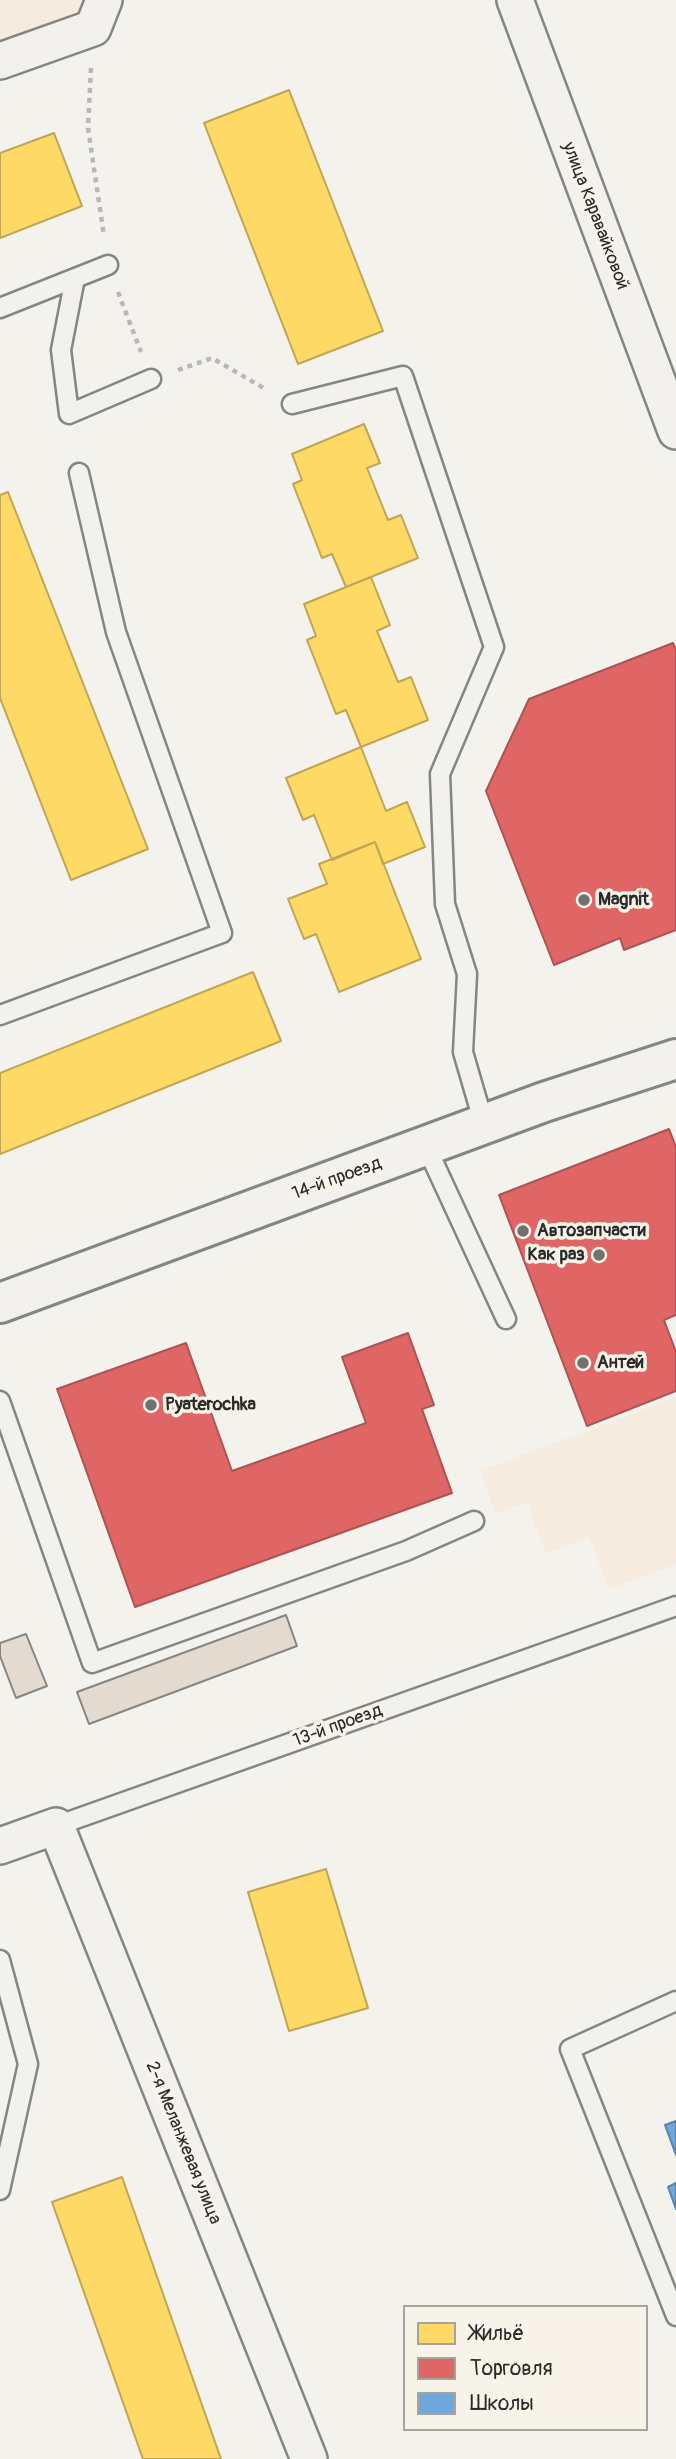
<!DOCTYPE html>
<meta charset="utf-8">
<style>
body{margin:0}
#map{position:relative;width:676px;height:2459px;overflow:hidden;background:#f4f2ec;font-family:Pangolin,sans-serif}
canvas{display:block}
.legend{position:absolute;left:403px;top:2305px;width:245px;height:126px;box-sizing:border-box;background:#f7f3e8;border:2px solid #a5a39c;margin:0;padding:9px 12px;list-style:none;font-size:21px;color:#2b2b2b}
.legend li{display:flex;align-items:center;gap:14px;height:35px}
.legend b{width:35px;border:2px solid #a5a39c}
</style>
<div id="map">
<canvas width="676" height="2459"></canvas>
<ul class="legend">
<li><b style="height:19px;background:#ffd966"></b>Жильё</li>
<li><b style="height:19px;background:#e06666"></b>Торговля</li>
<li><b style="height:19px;background:#6fa8dc"></b>Школы</li>
</ul>
</div>
<script>
const ctx = document.querySelector('canvas').getContext('2d');
ctx.lineJoin = 'round';
function paint(path, color) {
  ctx.fillStyle = color;
  ctx.fill(path, 'evenodd');
}
function trace(path, color, width, dash) {
  ctx.strokeStyle = color;
  ctx.lineWidth = width;
  ctx.lineCap = dash ? 'butt' : 'round';
  ctx.setLineDash(dash || []);
  ctx.stroke(path);
}
function write(font, color, halo, rows, align = 'center') {
  ctx.font = font + ' Pangolin,sans-serif';
  ctx.lineWidth = 7;
  ctx.setLineDash([]);
  ctx.textBaseline = 'middle';
  ctx.strokeStyle = halo;
  ctx.fillStyle = color;
  for (const [text, x, y, turn = 0] of rows) {
    ctx.save();
    ctx.translate(x, y);
    ctx.rotate((+turn || 0) * Math.PI / 180);
    ctx.textAlign = isNaN(turn) ? turn : align;
    if (halo) ctx.strokeText(text, 0, 0);
    ctx.fillText(text, 0, 0);
    ctx.restore();
  }
}
paint(new Path2D(`
 M0 0H86L81 15 0 45Z
 M676 1397V1564L609 1589 589 1537 546 1554 527 1502 496 1513 480 1471Z`), '#f5ebde');
const homes = new Path2D(`
 M289 90 383 331 298 364 204 123Z
 M54 133 82 206 0 238V153Z
 M364 424 380 463 367 468 388 520 401 515 418 558 346 587 332 554 322 558 293 484 302 480 292 454Z
 M8 492 148 849 71 880 0 698V495Z
 M371 577 390 625 377 631 398 682 411 677 428 720 361 747 346 710 336 714 307 640 316 636 304 604Z
 M361 747 386 811 407 802 425 847 383 864 375 842 332 860 314 815 303 820 286 778Z
 M375 842 421 959 339 992 316 934 304 939 288 899 327 884 319 864Z
 M253 972 281 1041 0 1154V1073Z
 M326 1869 368 2008 289 2031 248 1892Z
 M122 2177 221 2459H143L52 2202Z`);
paint(homes, '#ffd966');
trace(homes, '#bfa554', 2);
const shops = new Path2D(`
 M673 643 676 650V930L624 950 620 938 554 965 486 791 529 699Z
 M669 1129 676 1147V1315L664 1320 676 1352V1391L587 1426 499 1195Z
 M408 1333 434 1405 422 1409 452 1493 135 1607 57 1389 186 1343 232 1471 366 1423 342 1357Z`);
paint(shops, '#e06666');
trace(shops, '#aa5454', 2);
const schools = new Path2D(`
 M676 2121V2155L665 2125Z
 M676 2183V2209L668 2187Z`);
paint(schools, '#6fa8dc');
trace(schools, '#5b82a7', 2);
const building = new Path2D(`
 M286 1615 297 1646 89 1724 77 1692Z
 M26 1634 47 1686 16 1698 0 1656V1643Z`);
paint(building, '#e3dad0');
trace(building, '#858582', 2);
const lane = new Path2D(`
 M75 278 61 350 69 414 151 379
 M0 308 108 265
 M292 404 403 376 494 647 440 774 445 904 467 974 463 1052 484 1124
 M0 1015 222 933 116 632 79 473
 M426 1146 506 1319
 M0 1401 92 1663 406 1551 474 1521
 M56 1826 676 1606
 M0 1960 28 2064 0 2190
 M676 2001 570 2049 676 2316`);
const street = new Path2D(`
 M515 0 676 431
 M0 61 93 28 104 0
 M0 1846 56 1826 309 2459`);
const secondary = new Path2D(`
 M0 1303 544 1102 676 1059`);
trace(lane, '#858582', 23);
trace(street, '#858582', 40);
trace(secondary, '#858582', 44);
trace(new Path2D(`
 M91 68 88 128 104 236
 M118 292 141 352
 M178 370 212 358 267 390`), '#b8b7b5', 4.5, [5, 5]);
trace(lane, '#f2f1ed', 18);
trace(street, '#f2f1ed', 35);
trace(secondary, '#f2f1ed', 38);
for (const [x, y, r, color] of [
 [584,900,7,"#71716f"],
 [523,1231,7,"#71716f"],
 [599,1255,7,"#71716f"],
 [583,1363,7,"#71716f"],
 [151,1405,7,"#71716f"]
]) {
  const dot = new Path2D();
  dot.arc(x, y, r, 0, 2 * Math.PI);
  ctx.fillStyle = color;
  ctx.fill(dot);
  trace(dot, '#f7f3e8', 2.5);
}
write('18px', '#2b2b2b', '#f7f3e8', [
 ["улица Каравайковой",595,216,69],
 ["14-й проезд",337,1179,-20],
 ["13-й проезд",338,1726,-20],
 ["2-я Меланжевая улица",183,2143,68]
]);
write('bold 18px', '#2b2b2b', '#f7f3e8', [
 ["Magnit",598,900],
 ["Автозапчасти",537,1231],
 ["Как раз",585,1255,"right"],
 ["Антей",597,1363],
 ["Pyaterochka",165,1405]
], 'left');
</script>
